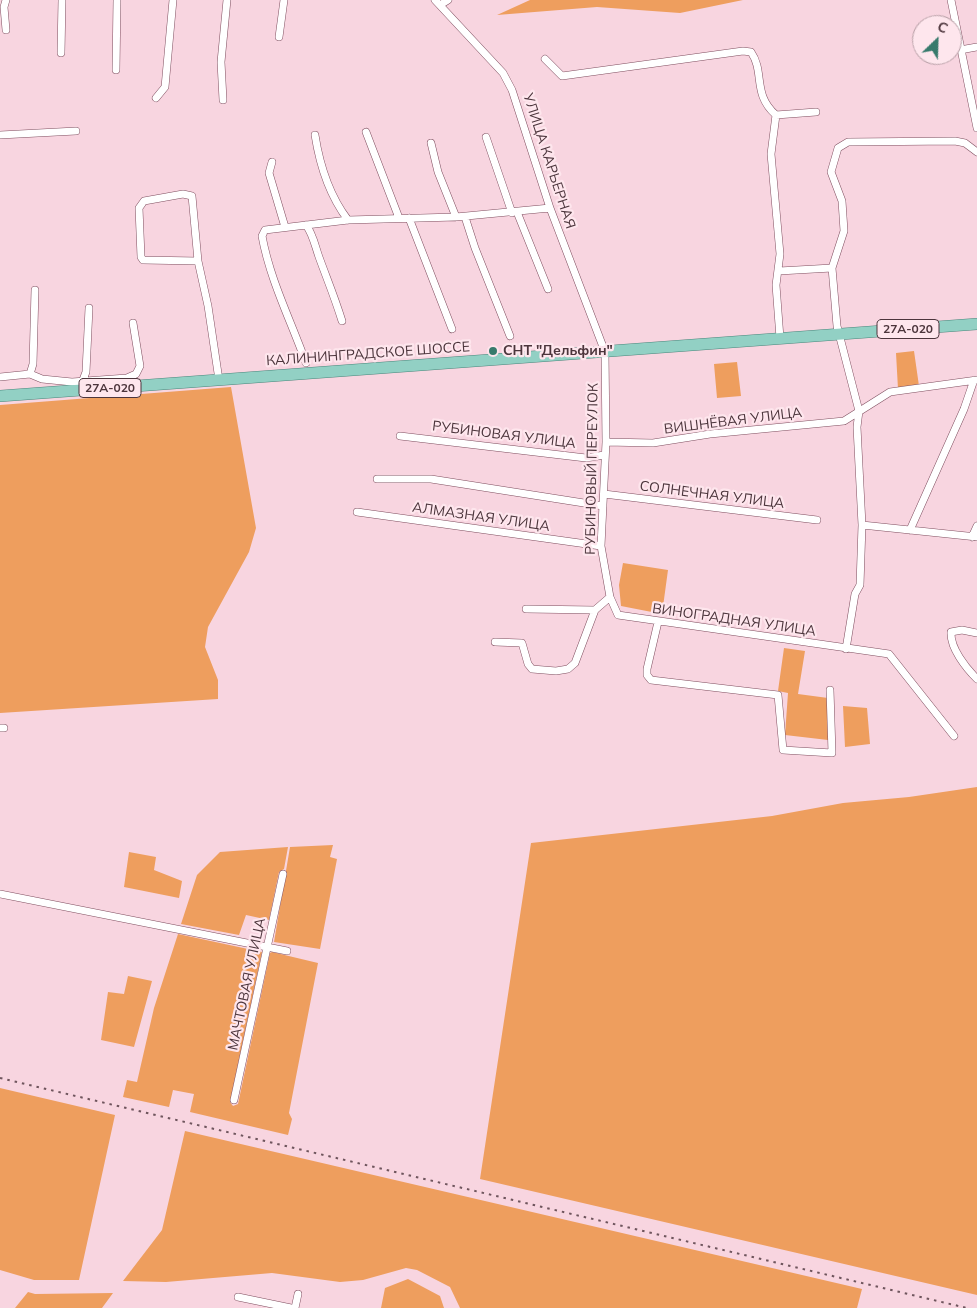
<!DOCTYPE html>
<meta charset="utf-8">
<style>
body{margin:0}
#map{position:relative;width:977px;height:1308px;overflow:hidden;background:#f8d5e0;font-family:Mulish,sans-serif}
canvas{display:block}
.north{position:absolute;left:912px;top:15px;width:50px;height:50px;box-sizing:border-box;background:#fee6ed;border:1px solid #b79fa6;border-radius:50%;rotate:24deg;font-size:14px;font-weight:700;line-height:20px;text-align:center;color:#4c353c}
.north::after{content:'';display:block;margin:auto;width:18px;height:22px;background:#377a6c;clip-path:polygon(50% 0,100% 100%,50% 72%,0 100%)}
</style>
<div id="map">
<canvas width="977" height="1308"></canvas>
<div class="north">С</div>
</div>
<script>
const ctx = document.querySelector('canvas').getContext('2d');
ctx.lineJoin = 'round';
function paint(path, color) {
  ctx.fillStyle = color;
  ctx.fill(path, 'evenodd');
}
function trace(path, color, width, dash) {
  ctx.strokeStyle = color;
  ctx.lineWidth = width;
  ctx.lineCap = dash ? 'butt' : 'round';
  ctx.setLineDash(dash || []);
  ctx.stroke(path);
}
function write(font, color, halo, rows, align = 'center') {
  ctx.font = font + ' Mulish,sans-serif';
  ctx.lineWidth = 4.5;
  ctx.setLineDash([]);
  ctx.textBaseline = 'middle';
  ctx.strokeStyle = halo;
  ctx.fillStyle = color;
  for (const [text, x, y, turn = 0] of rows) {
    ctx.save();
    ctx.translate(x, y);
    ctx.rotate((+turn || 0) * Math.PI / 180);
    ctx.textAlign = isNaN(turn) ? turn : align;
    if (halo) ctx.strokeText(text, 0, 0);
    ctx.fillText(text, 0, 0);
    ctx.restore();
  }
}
paint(new Path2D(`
 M530 0H743L680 13 597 7 497 15Z
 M914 351 919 386 898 389 896 353Z
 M737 362 741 396 717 398 714 364Z
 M231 387 256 528 249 552 208 627 205 647 218 680V699L0 713V405Z
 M623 563 668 570 662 614 621 606 619 585Z
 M784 648 805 651 798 694 828 698V740L785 735 788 693 778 691Z
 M843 706 867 708 870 744 845 747Z
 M977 787V1295L480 1179 531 843 772 816 843 803 909 797Z
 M333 845 330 857 337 859 320 949 274 942 290 847Z
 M288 847 284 869 279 872 269 920 246 915 239 935 181 924 197 875 220 852Z
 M129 852 156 857 154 870 182 881 179 898 124 887Z
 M178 934 262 952 230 1102 233 1106 238 1104 270 953 272 952 318 963 289 1113 292 1119 288 1135 190 1112 194 1094 173 1090 169 1107 123 1097 127 1080 137 1082 154 1008Z
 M128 976 152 981 134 1047 101 1040 108 992 124 994Z
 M0 1088 115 1115 79 1280H34L0 1270Z
 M185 1131 862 1289 857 1308H460L450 1287 417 1270 406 1268 363 1280 340 1282 272 1273 166 1282 123 1281 162 1230Z
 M408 1279 440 1296 444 1308H381L385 1288Z
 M28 1292 35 1294 113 1293 102 1308H15Z`), '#ee9e5e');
const street = new Path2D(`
 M435 0 503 73 512 90 550 208 605 352 606 442 601 546 610 597 618 615 889 654 954 736
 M951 0 977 128
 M440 5 448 0
 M6 30 4 7 6 0
 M279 37 284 0
 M960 50 977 47
 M61 53 62 0
 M545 59 562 76 743 51 751 52C765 72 752 94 776 115
 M116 70 117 0
 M156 98 165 87 173 0
 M223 100 221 62 227 0
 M366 132 399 218
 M0 135 76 131
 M315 135C320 167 329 195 348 220
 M486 137 512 213
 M431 143 438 172 456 217
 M272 162 269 173 285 227
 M517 212 548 289
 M465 217 475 248 510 336
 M409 218 452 329
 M306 225C313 234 315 246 319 257 327 279 335 298 342 321
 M198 261 192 196 183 194 144 201 139 208 141 257 143 260 198 261 208 306 219 380
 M779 271 832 268
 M780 338 776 285 780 254 771 154 776 115 816 112
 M306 363C291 321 270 280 262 236L265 230 348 220 456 217 550 208
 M30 374 33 364 35 290
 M0 377 30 374 42 379 72 382 127 378 136 374 140 366 133 323
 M83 380 86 372 89 308
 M400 436 586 458 604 455
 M606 442 653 443 710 434 844 421 890 392 977 380
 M377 479H431L603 506
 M604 494 817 520
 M357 512 601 546
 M862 525 977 537
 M910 530 964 409 974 380
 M972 537 977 526
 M526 609 595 610 610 597
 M658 622 647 669V675L651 680 778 695 783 750 832 753 830 690
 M977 633 962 630 951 632C950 648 966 668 977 679
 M495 642 522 643 528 664 532 669 556 671 568 669 575 663 595 610
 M846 649 855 594 860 585 862 525 857 427 859 411 837 326 832 268 844 231 842 201 831 172 838 148 848 142 955 141 965 143 977 152
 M0 728H4
 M0 894 287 951
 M234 1100 283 874
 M238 1297 291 1308
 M295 1308 298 1294`);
const primary = new Path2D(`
 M0 396 977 324`);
trace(street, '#7f4e5f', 8);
trace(primary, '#4a867b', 12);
trace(street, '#fff', 7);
trace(primary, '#92d0c4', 11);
trace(new Path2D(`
 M0 1078 967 1308`), '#6f555d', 2, [2.5, 5]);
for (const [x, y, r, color] of [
 [493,351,5,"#377a6c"]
]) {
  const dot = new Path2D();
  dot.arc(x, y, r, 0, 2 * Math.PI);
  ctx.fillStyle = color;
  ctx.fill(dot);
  trace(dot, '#fee6ed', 2);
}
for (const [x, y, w] of [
 [908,329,62],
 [110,388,62]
]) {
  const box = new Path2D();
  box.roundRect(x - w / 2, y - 9.5, w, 19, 4);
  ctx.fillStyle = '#fee6ed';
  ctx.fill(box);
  trace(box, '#4c353c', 1);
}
write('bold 12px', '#4c353c', null, [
 ["27А-020",908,329],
 ["27А-020",110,388]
]);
write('14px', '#4c353c', '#fee6ed', [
 ["УЛИЦА КАРЬЕРНАЯ",549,161,72],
 ["КАЛИНИНГРАДСКОЕ ШОССЕ",368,354,-4],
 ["ВИШНЁВАЯ УЛИЦА",733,421,-7],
 ["РУБИНОВАЯ УЛИЦА",504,435,7],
 ["РУБИНОВЫЙ ПЕРЕУЛОК",592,469,-89],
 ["СОЛНЕЧНАЯ УЛИЦА",712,495,7],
 ["АЛМАЗНАЯ УЛИЦА",481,517,8],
 ["ВИНОГРАДНАЯ УЛИЦА",734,620,8],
 ["МАЧТОВАЯ УЛИЦА",247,984,-78]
]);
write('bold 14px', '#4c353c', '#fee6ed', [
 ["СНТ \"Дельфин\"",503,351]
], 'left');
</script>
